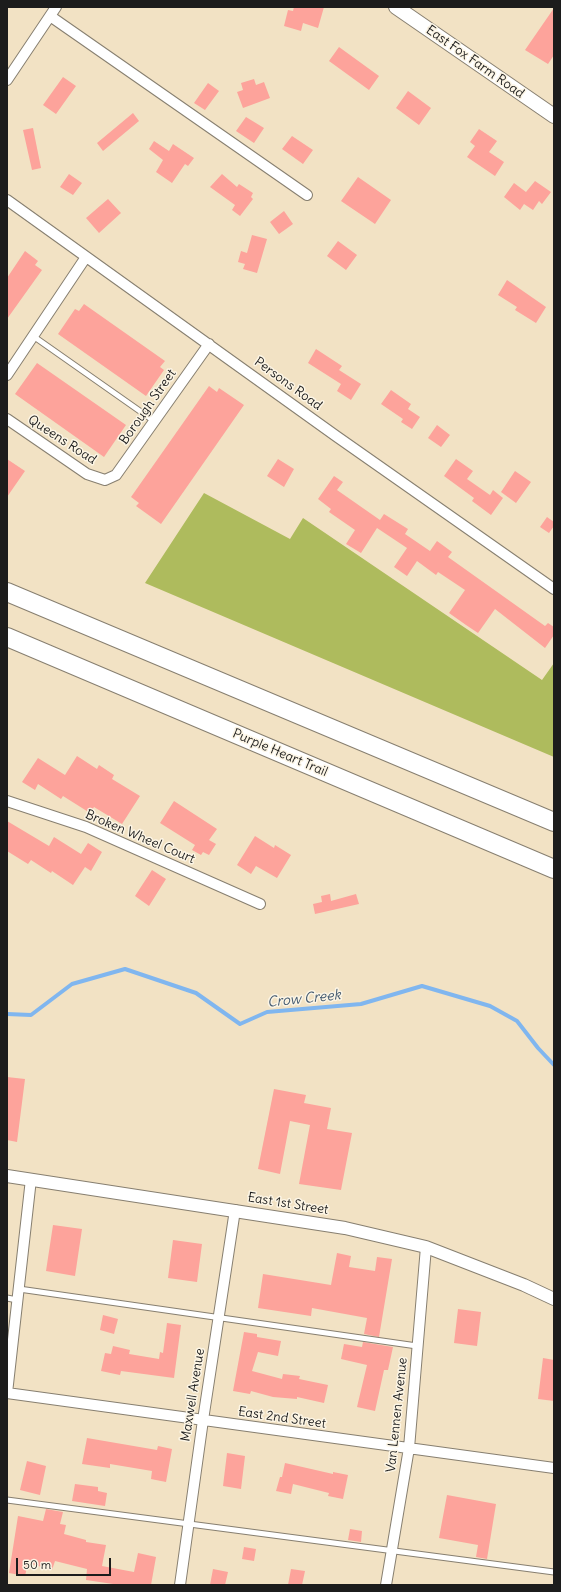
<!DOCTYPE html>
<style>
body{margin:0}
#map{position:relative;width:561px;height:1592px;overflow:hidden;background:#f2e2c4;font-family:Delius,sans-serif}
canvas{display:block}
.frame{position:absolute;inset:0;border:8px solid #1c1c1c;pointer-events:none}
.scale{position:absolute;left:16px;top:1558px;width:95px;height:18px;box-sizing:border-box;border:2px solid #1c1c1c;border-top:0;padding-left:5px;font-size:12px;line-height:14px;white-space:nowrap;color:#1c1c1c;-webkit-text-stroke:3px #fcf5e5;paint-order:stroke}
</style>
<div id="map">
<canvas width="561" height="1592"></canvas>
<div class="frame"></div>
<div class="scale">50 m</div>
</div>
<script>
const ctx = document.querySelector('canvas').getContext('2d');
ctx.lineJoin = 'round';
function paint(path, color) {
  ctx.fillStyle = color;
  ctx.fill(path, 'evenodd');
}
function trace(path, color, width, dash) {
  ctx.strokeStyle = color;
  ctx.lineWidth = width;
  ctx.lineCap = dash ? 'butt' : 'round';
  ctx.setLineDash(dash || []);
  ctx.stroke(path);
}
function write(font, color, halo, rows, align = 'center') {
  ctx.font = font + ' Delius,sans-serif';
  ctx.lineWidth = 3;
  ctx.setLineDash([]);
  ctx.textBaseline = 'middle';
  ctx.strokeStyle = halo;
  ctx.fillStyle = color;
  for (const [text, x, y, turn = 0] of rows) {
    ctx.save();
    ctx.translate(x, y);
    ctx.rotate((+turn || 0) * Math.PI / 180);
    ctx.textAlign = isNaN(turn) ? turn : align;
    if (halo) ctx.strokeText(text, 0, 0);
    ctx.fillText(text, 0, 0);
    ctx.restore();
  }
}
paint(new Path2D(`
 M204 493 290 539 303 518 542 680 554 663V757L145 583Z`), '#aebb5d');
trace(new Path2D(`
 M7 1014 31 1015 72 984 125 969 196 993 240 1024 267 1012 361 1004 422 986 490 1006 517 1021 538 1048 554 1065`), '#80b6ef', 4);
paint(new Path2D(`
 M294 7H324L318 28 303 23 301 31 284 26 288 10 293 11Z
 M554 8V55L548 64 525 50Z
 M339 47 379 76 369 90 329 61Z
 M63 77 76 86 56 114 43 105Z
 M254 79 256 85 264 82 270 98 243 108 237 92 243 90 241 83Z
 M208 83 219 91 205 110 194 103Z
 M408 91 431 108 419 125 396 108Z
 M133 113 139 121 103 151 97 143Z
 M246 117 264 128 254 143 236 131Z
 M33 128 41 168 32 170 23 130Z
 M479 129 497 141 489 152 504 162 495 176 467 157 475 146 470 142Z
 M292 136 313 150 303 164 282 149Z
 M154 141 169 151 173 144 194 158 188 166 185 164 172 183 156 172 163 160 149 149Z
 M69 174 82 183 73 195 60 187Z
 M222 174 237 187 239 184 253 193 251 197 253 199 240 216 232 210 235 205 210 187Z
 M358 177 391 200 375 224 341 201Z
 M535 181 551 192 542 204 539 201 533 210 524 204 520 210 504 197 514 183 526 192Z
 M108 199 121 213 99 233 86 218Z
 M284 211 293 224 279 234 270 222Z
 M252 235 267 239 257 273 243 269 245 264 238 262 241 251 247 253Z
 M338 241 357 255 346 270 327 256Z
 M25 251 38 261 35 265 42 270 7 319V278Z
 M507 280 546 307 536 323 515 310 517 307 498 295Z
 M84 304 165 361 160 367 164 370 146 396 58 334 75 309 79 311Z
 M316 349 342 366 339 370 361 384 351 400 337 391 341 384 308 363Z
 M37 363 126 425 104 457 15 394Z
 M209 386 217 392 219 388 244 405 161 524 136 506 139 503 131 497Z
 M391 390 411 404 408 409 420 417 412 429 401 422 403 419 381 404Z
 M437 425 450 435 441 447 428 438Z
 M7 459 25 471 7 497Z
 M278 459 294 469 284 487 267 476Z
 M456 459 473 471 467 479 490 495 493 490 503 498 491 515 472 501 474 498 444 476Z
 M515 471 531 482 516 503 501 492Z
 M334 476 343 482 337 490 380 520 384 514 408 529 405 534 430 551 437 541 452 552 448 557 545 626 548 623 554 627V635L545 648 495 609 478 633 466 625 449 613 465 590 438 572 436 575 417 561 407 576 394 567 407 548 377 528 361 553 346 544 355 530 329 512 331 509 318 499Z
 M547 517 554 522V526L549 533 540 527Z
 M77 756 97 769 99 765 114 775 112 779 140 796 122 824 94 807 90 813 63 796 61 799 38 784 35 790 22 782 38 758 65 775Z
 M174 801 217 829 209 840 216 844 209 855 203 852 201 855 192 850 195 845 160 823Z
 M7 821 49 846 54 837 81 854 88 843 102 852 91 871 85 867 73 885 52 871 51 873 31 860 28 864 7 851Z
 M255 836 274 848 275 845 291 855 277 878 256 866 251 874 237 865Z
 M152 870 166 879 149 906 135 896Z
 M330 894 331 901 356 894 359 904 315 914 313 904 322 902 321 896Z
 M7 1077 25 1079 17 1142 7 1140Z
 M274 1089 306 1095 304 1103 331 1108 327 1129 352 1133 341 1190 299 1184 310 1125 290 1121 280 1174 258 1169Z
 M53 1225 82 1229 75 1276 46 1271Z
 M173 1240 202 1244 197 1282 168 1278Z
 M337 1253 351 1256 349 1267 375 1271 377 1257 392 1259 379 1337 364 1334 367 1318 312 1308 311 1316 258 1308 263 1274 331 1285Z
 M458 1309 481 1312 477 1346 454 1343Z
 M103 1315 118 1319 114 1334 100 1330Z
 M167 1323 181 1325 174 1378 121 1371 120 1375 101 1371 105 1353 111 1354 113 1346 130 1350 129 1354 159 1359 160 1352 163 1353Z
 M244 1332 257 1334V1337L281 1341 278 1356 258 1352 252 1371 282 1379 283 1374 300 1376 299 1379 328 1385 324 1403 297 1397V1399L273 1397 251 1391 250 1394 233 1391Z
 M363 1342 393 1347 388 1370H384L375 1411 357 1407 367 1365 341 1359 344 1344 362 1347Z
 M543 1358 554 1360V1401L538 1399Z
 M87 1438 157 1450 158 1446 172 1449 166 1482 151 1479 152 1471 110 1464V1468L82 1464Z
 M227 1453 245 1456 241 1489 223 1486Z
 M27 1461 46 1466 40 1495 20 1490Z
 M285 1463 333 1474V1472L348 1475 343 1499 328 1496 329 1493 293 1484 291 1494 276 1491 280 1477H282Z
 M75 1484 98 1487V1491L107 1493 105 1506 72 1501Z
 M447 1495 496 1504 487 1559 476 1557 478 1545 439 1538Z
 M46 1509 63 1512 60 1524 66 1525 64 1534 86 1540V1542L106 1545 102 1566 134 1572 138 1553 156 1557 151 1585H120L86 1580 87 1569 55 1561 52 1570 28 1563 25 1576 9 1573 18 1516 43 1521Z
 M350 1529 362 1531 361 1542 348 1540Z
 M244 1547 256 1549 254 1561 242 1559Z
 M213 1569 228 1572 225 1585H210Z
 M291 1569 305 1571 302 1585H288Z`), '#fda39b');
const service = new Path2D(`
 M33 336 154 421
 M19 1289 417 1346
 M7 1298 17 1300
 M7 1500 554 1572`);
const minor = new Path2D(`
 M50 16 307 195
 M7 80 56 7
 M7 200 336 436 554 589
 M7 375 86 257
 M7 419 87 474 105 480 116 475 209 344
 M7 801 86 827 260 904
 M7 1393 554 1468
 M7 1393 31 1179
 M180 1585 203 1420 235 1210
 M386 1585 409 1448 426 1247`);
const tertiary = new Path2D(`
 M7 1176 345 1228 426 1247 524 1285 554 1299`);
const secondary = new Path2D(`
 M396 7 554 116`);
const motorway = new Path2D(`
 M7 592 554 822
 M7 637 554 869`);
trace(service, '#877f70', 7);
trace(minor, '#877f70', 12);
trace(tertiary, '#877f70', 14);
trace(secondary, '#877f70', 16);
trace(motorway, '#877f70', 20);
trace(service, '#fff', 5);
trace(minor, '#fff', 10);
trace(tertiary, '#fff', 12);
trace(secondary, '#fff', 14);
trace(motorway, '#fff', 18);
write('13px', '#1c1c1c', '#fcf5e5', [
 ["East Fox Farm Road",475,62,35],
 ["Persons Road",288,384,36],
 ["Borough Street",148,407,-55],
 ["Queens Road",62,440,33],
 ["Purple Heart Trail",280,753,23],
 ["Broken Wheel Court",140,837,23],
 ["East 1st Street",288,1204,9],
 ["Maxwell Avenue",193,1395,-81],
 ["Van Lennen Avenue",397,1415,-84],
 ["East 2nd Street",282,1418,8]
]);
write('italic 14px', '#445a70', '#fcf5e5', [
 ["Crow Creek",304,999,-6]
]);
</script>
